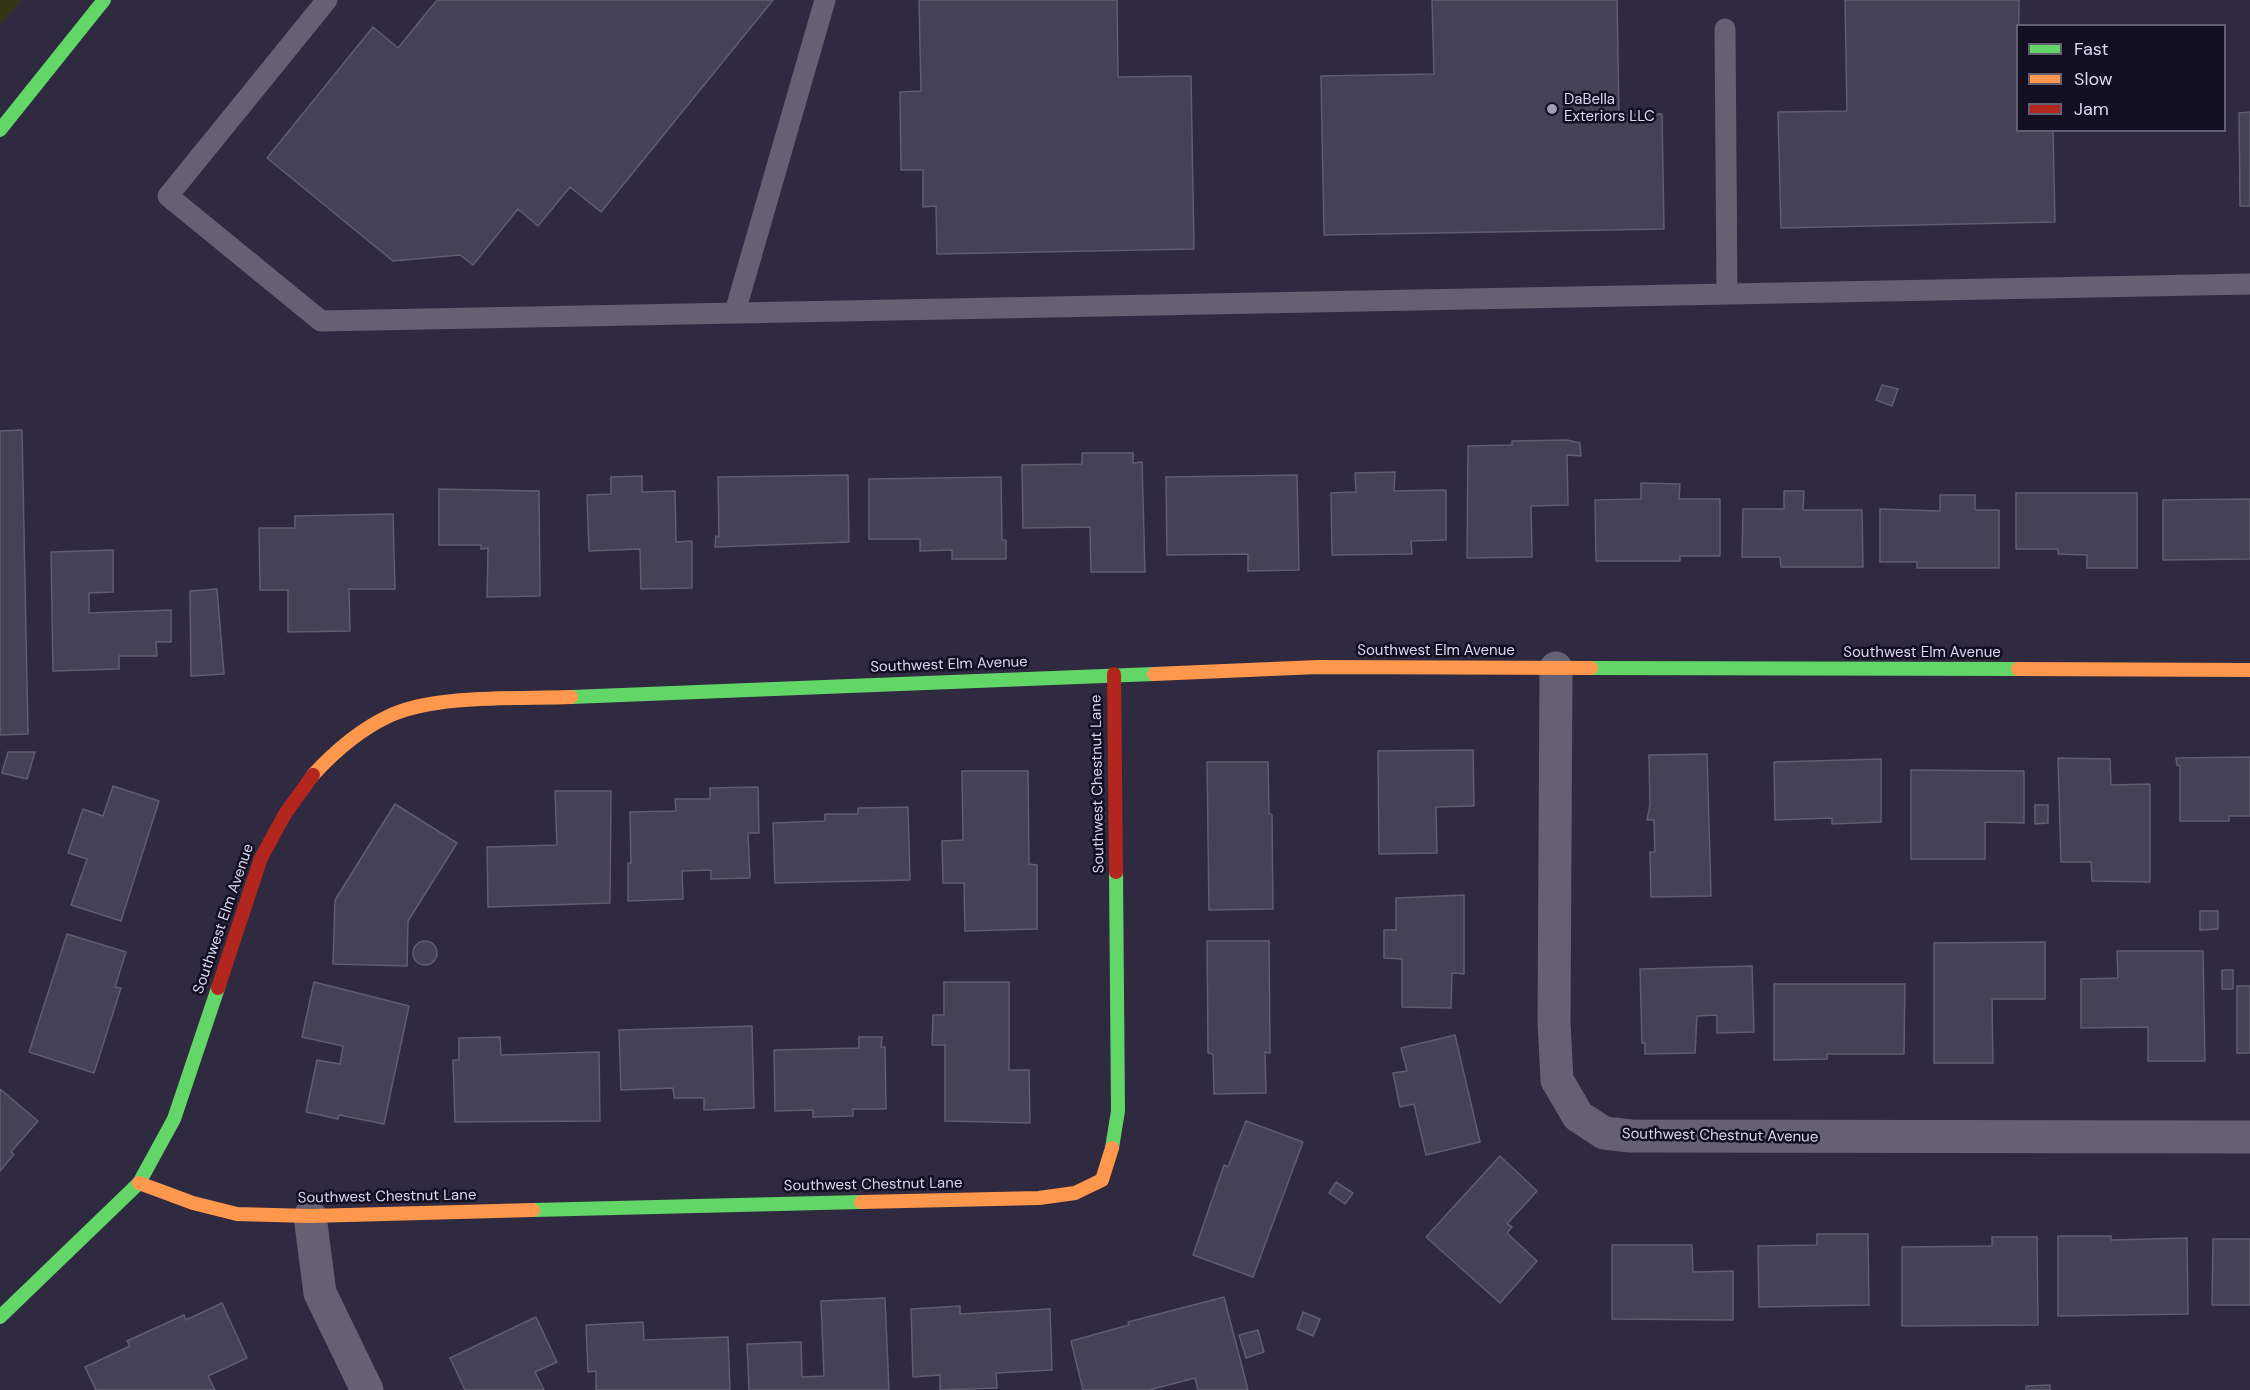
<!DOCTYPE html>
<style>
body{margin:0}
#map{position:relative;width:2250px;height:1390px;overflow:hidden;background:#2f2a3f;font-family:"DM Sans",sans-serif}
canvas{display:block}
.legend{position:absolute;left:2016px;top:24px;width:210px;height:108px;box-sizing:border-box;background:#120f20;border:2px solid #625f73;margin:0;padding:8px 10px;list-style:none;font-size:18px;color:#dbd8f0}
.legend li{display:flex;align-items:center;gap:12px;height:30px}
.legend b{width:30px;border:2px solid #625f73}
</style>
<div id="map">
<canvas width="2250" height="1390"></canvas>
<ul class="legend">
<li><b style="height:8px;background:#63d668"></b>Fast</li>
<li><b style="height:8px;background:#ff974d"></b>Slow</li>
<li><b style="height:8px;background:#b3261e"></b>Jam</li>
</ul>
</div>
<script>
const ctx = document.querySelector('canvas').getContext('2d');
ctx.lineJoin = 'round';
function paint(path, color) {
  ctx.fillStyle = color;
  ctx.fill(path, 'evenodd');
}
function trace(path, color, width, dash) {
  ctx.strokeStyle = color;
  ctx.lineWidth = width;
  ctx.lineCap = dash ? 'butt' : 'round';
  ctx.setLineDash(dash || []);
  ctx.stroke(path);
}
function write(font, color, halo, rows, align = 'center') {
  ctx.font = font + ' "DM Sans",sans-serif';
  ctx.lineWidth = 5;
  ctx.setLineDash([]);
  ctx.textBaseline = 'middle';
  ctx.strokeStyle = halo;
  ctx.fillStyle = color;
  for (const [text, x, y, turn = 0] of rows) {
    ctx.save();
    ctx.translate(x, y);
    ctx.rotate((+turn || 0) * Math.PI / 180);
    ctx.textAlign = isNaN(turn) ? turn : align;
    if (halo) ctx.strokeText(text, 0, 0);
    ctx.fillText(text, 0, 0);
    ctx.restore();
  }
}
paint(new Path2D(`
 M0 0H21L0 25Z`), '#353513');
const building = new Path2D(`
 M437 0H773L601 212 570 187 538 226 518 209 473 265 460 255 393 261 267 158 373 27 398 48Z
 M919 0H1117L1118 77 1191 76 1194 249 937 254 936 206 923 207V170H901L900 92 921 91Z
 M1432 0H1617L1619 115 1662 114 1664 229 1324 235 1321 76 1434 74Z
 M1845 0H2019L2018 130H2053L2055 222 1781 228 1778 112 1847 111Z
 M2250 112V206H2240L2239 113Z
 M1882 385 1898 389 1892 406 1876 400Z
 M22 430 28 734 0 735V431Z
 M1567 440 1580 443 1581 456 1567 455 1568 505 1531 506 1532 557 1467 558 1468 446 1512 445V441Z
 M1082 453H1133V463L1142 462 1145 572H1091L1090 527 1023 528 1022 465 1082 464Z
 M1395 472 1394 491 1446 490V540L1411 541 1412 554 1332 555 1331 493 1356 492 1355 473Z
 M848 475 849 542 715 547 716 536 719 537 718 477Z
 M1297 475 1299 570 1248 571V554L1167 555 1166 477Z
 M642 476V492L675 491 676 542 692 541V588L641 589 640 549 589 551 587 495 611 494V477Z
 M1001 477 1002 540H1006V559H952V550L920 551V539H869V479Z
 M1641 483 1680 484 1679 499H1720V556H1680V561H1596L1595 500 1641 499Z
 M439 489 539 491 540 596 487 597 488 548 481 549V545H439Z
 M1784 491H1804L1803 510H1862L1863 567H1781L1780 557H1742L1743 509H1784Z
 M2016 493H2137V568H2087V555L2058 554V549H2016Z
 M1940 495H1975V510H1999V568H1917V562H1880V509L1940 511Z
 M2250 499V559L2163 560V500Z
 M393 514 395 589H349L350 631 288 632V590H260L259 528H295V516Z
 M113 550V592L89 593V613L171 610V642H156L157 656H119V669L53 671 51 552Z
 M217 589 224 674 191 676 190 591Z
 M1473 750 1474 806 1436 807 1437 853 1379 854 1378 751Z
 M8 752H35L27 779 2 773Z
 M1707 754 1711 896 1651 897 1650 852H1655L1654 820H1647L1650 805 1649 755Z
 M2250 757V816H2229V821H2180V766L2177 765 2176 758Z
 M2058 758 2110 759 2111 785 2150 784V882L2092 881 2091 862H2061Z
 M1881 759V822L1832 824V818L1775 820 1774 762Z
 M1207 762H1268L1269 813 1272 815 1273 909 1209 910Z
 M1911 770 2024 771V823L1985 822V859H1911Z
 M962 771H1028L1029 864 1037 865V929L965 931 964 883H943L942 841 963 840Z
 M113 786 159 801 121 921 71 905 87 859 68 853 83 809 103 816Z
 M758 787 759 833H748L750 878 711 879V870L682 871 683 899 628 901V863H631L630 812 676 811 675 799H710V788Z
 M555 791H611L610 903 488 907 487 847 557 845Z
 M395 804 457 843 408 921 407 966 333 964 335 900Z
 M2035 805H2048V823L2035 824Z
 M908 807 910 880 775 883 773 823 825 821V814H858V808Z
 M1464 895V974L1452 973 1451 1008 1402 1007V959L1384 958V930H1396V898Z
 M2200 911H2218V929L2200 930Z
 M67 934 126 952 115 987 121 988 94 1073 29 1052Z
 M413 953a12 12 0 1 1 24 0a12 12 0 1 1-24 0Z
 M1207 941H1269L1270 1053 1265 1052 1266 1093 1214 1094 1213 1054 1208 1053Z
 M2045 942V999H1992L1993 1063H1934V943Z
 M2117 951H2203L2205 1061H2148V1027L2081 1028V979L2118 978Z
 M1752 966 1754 1032 1717 1033V1015L1697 1016 1695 1053 1645 1054V1043H1642L1640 969Z
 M2222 970H2233V989H2222Z
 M314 982 409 1006 384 1124 339 1115 338 1119 306 1112 317 1060 340 1064 343 1046 302 1037Z
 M944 982H1009V1070H1029L1030 1123 945 1121V1045H932L933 1015H944Z
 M1774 984H1905L1904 1054H1827V1059L1774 1060Z
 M2237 986H2250V1053H2237Z
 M752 1026 754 1108 704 1110V1098H674L673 1088 621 1090 619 1030Z
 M1455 1035 1480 1142 1426 1155 1414 1104 1400 1107 1393 1073 1407 1071 1401 1048Z
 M500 1037 501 1055 599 1052 600 1121 455 1122 453 1060H459V1038Z
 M859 1037H882L881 1047H885L886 1109H853V1116L813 1117V1110L775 1111 774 1050 859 1048Z
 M0 1089 38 1121 11 1152 14 1154 0 1171Z
 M1246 1121 1303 1142 1253 1277 1193 1255 1224 1165 1228 1167Z
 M1500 1156 1537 1191 1507 1224 1512 1227 1507 1233 1537 1261 1500 1303 1426 1237Z
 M1336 1182 1353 1193 1345 1204 1329 1193Z
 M1817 1234H1868L1869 1305 1759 1307 1758 1246 1817 1245Z
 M2058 1236H2111V1240L2187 1238 2188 1314 2058 1316Z
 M1992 1237H2037L2038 1325 1902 1326V1247L1992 1246Z
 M2213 1239H2250V1305H2212Z
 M1612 1245H1692L1693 1272 1733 1271V1320L1612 1319Z
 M1224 1297 1248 1390H1198L1195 1378 1149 1390H1083L1071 1341 1129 1325 1128 1322Z
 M885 1298 889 1390H749L747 1344 801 1342 802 1377 824 1376 821 1301Z
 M222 1303 247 1358 208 1376 215 1390H96L85 1367 130 1346 127 1341 184 1315 186 1320Z
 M960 1306V1314L1050 1309 1052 1370 996 1373 997 1388 940 1390V1375L913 1377 911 1309Z
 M1303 1312 1320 1319 1313 1336 1297 1329Z
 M536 1317 557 1362 535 1372 544 1390H465L450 1358Z
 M643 1322 644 1340 728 1337 730 1390H596V1371L588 1372 586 1325Z
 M1258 1330 1264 1352 1246 1358 1239 1335Z
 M2050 1385V1390H2026V1386Z`);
paint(building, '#464256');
trace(building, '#605d6f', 1.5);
trace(new Path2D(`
 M327 0 168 196 321 321 2250 284
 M1725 29 1727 294
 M735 312 825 0`), '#656172', 21);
trace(new Path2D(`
 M1556 668 1554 1022 1557 1080 1578 1116 1604 1133 1631 1136 2250 1137
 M310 1216 320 1293 367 1390`), '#656172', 33);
trace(new Path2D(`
 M0 130 104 0
 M1591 668 2018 669
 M571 697 1154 674
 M1112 1148 1118 1111 1116 872
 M533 1210 861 1202
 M0 1317 139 1183 174 1119 218 988`), '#63d668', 14);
trace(new Path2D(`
 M2018 669 2250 670
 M1154 674 1318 667 1591 668
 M313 775C335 751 359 730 389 716 435 694 520 699 571 697
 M139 1183 193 1203 237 1214 310 1216 533 1210
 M861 1202 1039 1198 1075 1193 1102 1180 1112 1148`), '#ff974d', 14);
trace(new Path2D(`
 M1114 674 1116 872
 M218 988 261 858 285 814 313 775`), '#b3261e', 14);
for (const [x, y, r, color] of [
 [1552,109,6,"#9f9bb2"]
]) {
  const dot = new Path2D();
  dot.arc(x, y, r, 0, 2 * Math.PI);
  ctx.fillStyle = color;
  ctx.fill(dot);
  trace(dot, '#120f20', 2);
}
write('15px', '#dbd8f0', '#120f20', [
 ["DaBella",1564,100],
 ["Exteriors LLC",1564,117]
], 'left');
write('15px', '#dbd8f0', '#120f20', [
 ["Southwest Elm Avenue",1436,651],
 ["Southwest Elm Avenue",1922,653],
 ["Southwest Elm Avenue",949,665,-2],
 ["Southwest Chestnut Lane",1098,784,-91],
 ["Southwest Elm Avenue",224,919,-71],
 ["Southwest Chestnut Avenue",1720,1136,1],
 ["Southwest Chestnut Lane",873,1185,-1],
 ["Southwest Chestnut Lane",387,1197,-1]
]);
</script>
